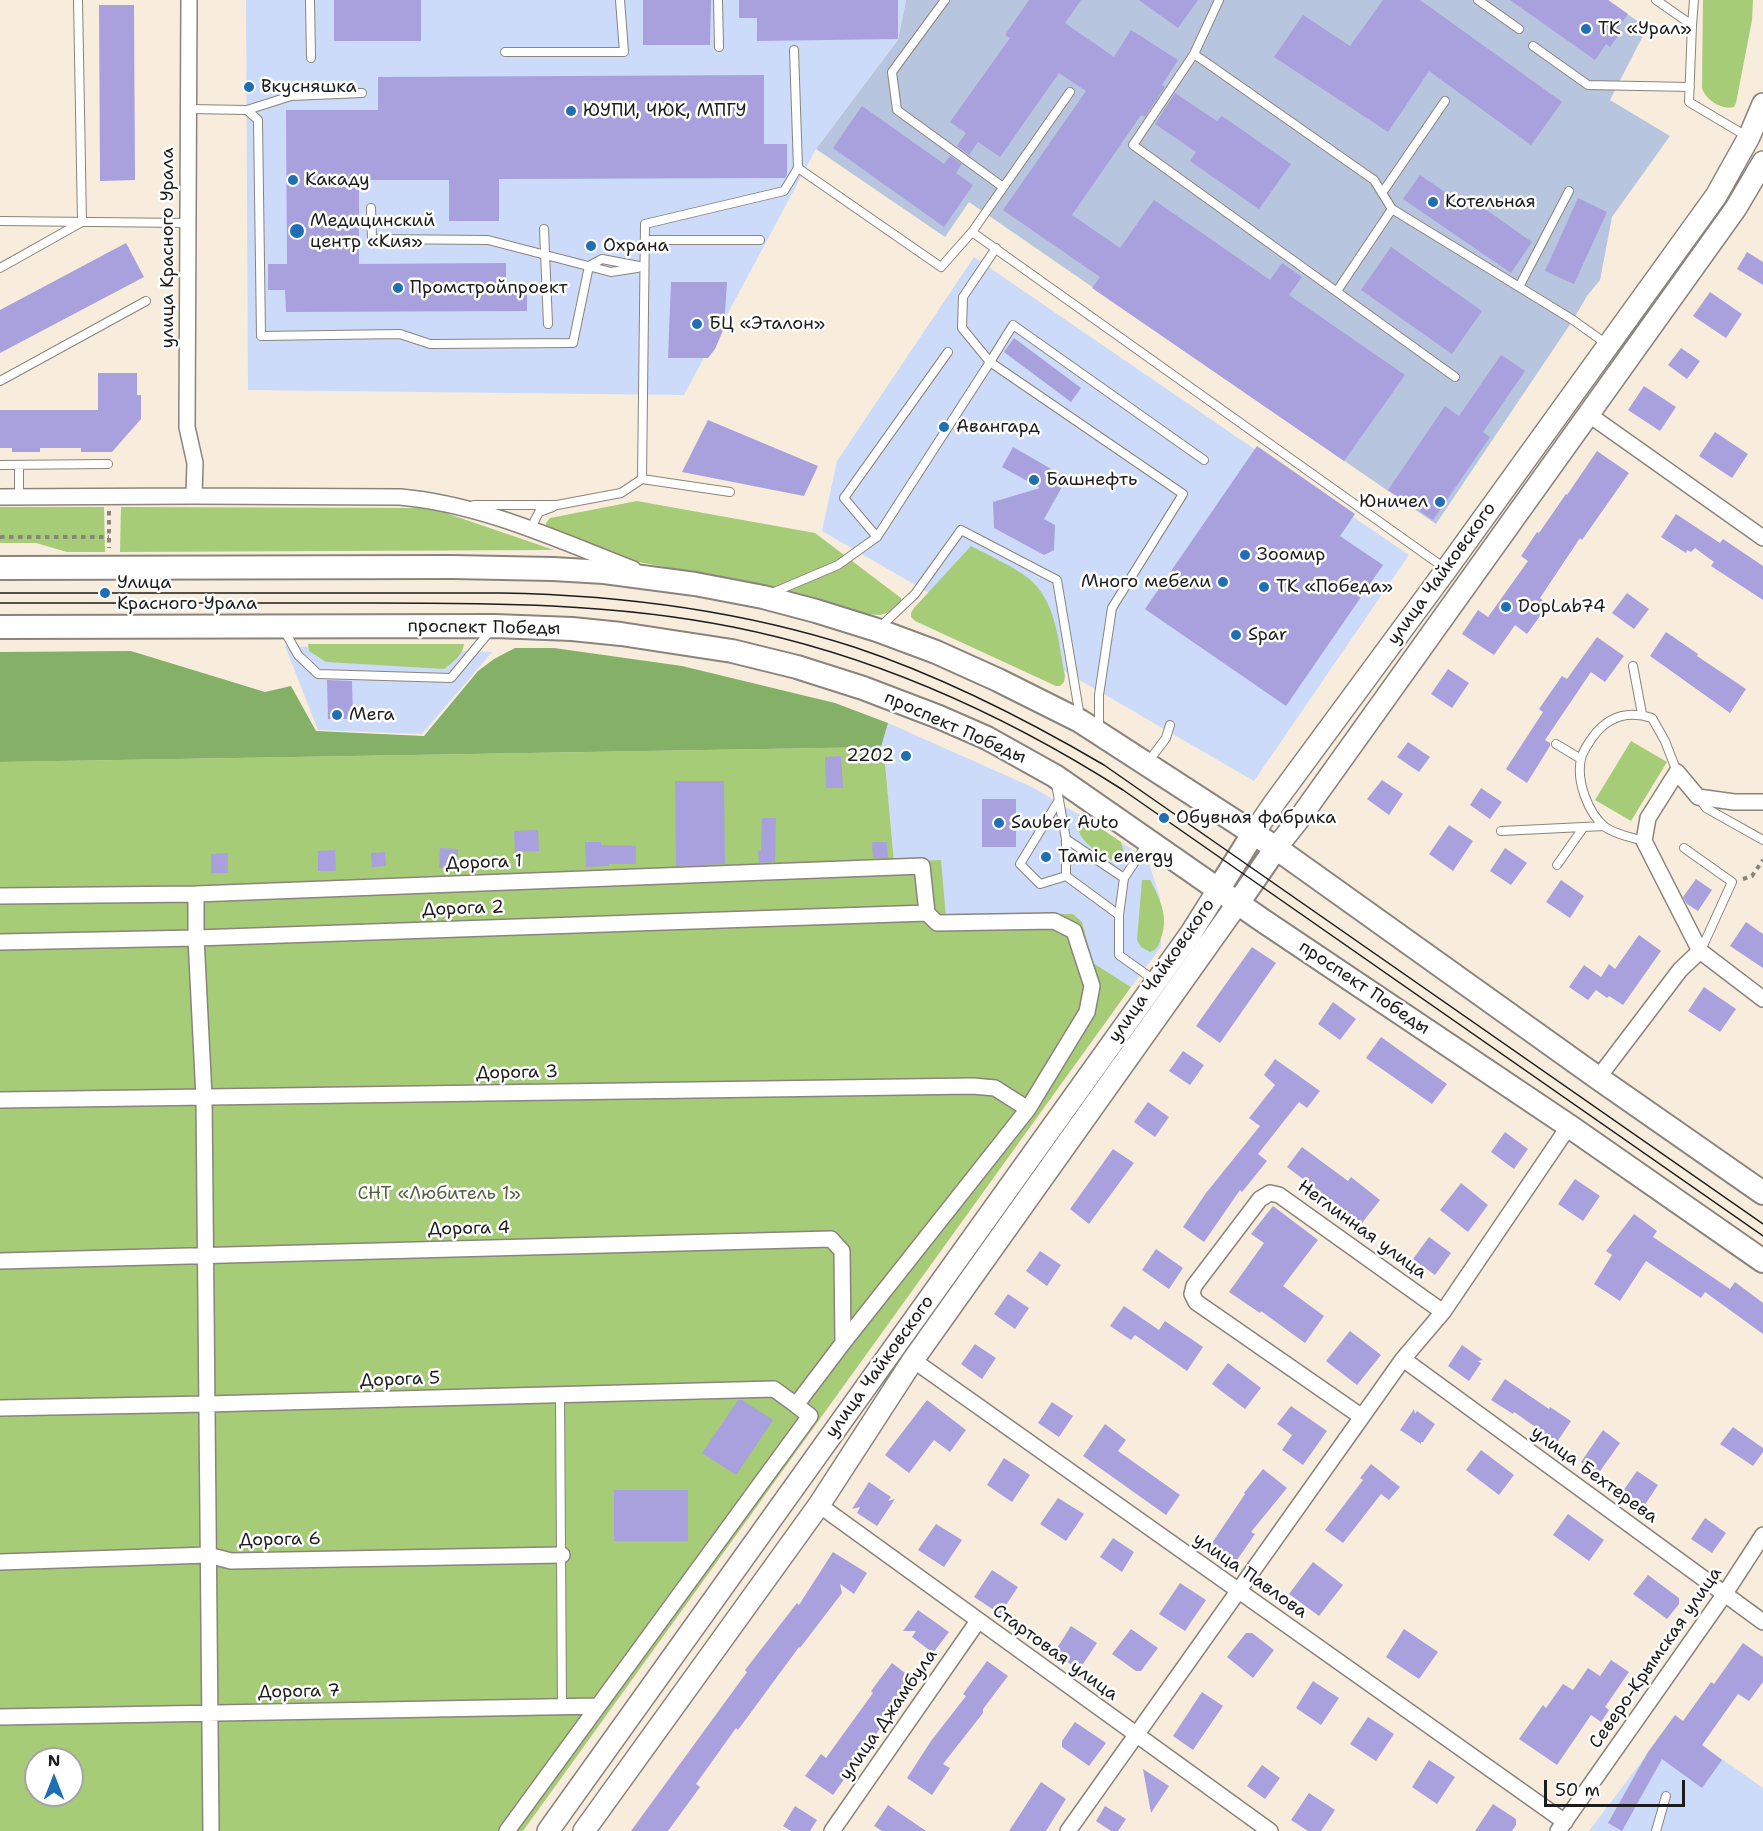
<!DOCTYPE html>
<meta charset="utf-8">
<style>
body{margin:0}
#map{position:relative;width:1763px;height:1831px;overflow:hidden;background:#f8eddd;font-family:"Shantell Sans",sans-serif}
canvas{display:block}
.north{position:absolute;left:24px;top:1747px;width:60px;height:60px;box-sizing:border-box;background:#fff;border:2px solid #a4a4a4;border-radius:50%;rotate:0deg;font-size:16px;font-weight:700;line-height:24px;text-align:center;color:#1c1c1c}
.north::after{content:'';display:block;margin:auto;width:21px;height:27px;background:#1f6fb2;clip-path:polygon(50% 0,100% 100%,50% 72%,0 100%)}
.scale{position:absolute;left:1544px;top:1780px;width:141px;height:27px;box-sizing:border-box;border:3px solid #1c1c1c;border-top:0;padding-left:8px;font-size:18px;line-height:21px;white-space:nowrap;color:#1c1c1c;-webkit-text-stroke:4px #fff;paint-order:stroke}
</style>
<div id="map">
<canvas width="1763" height="1831"></canvas>
<div class="north">N</div>
<div class="scale">50 m</div>
</div>
<script>
const ctx = document.querySelector('canvas').getContext('2d');
ctx.lineJoin = 'round';
function paint(path, color) {
  ctx.fillStyle = color;
  ctx.fill(path, 'evenodd');
}
function trace(path, color, width, dash) {
  ctx.strokeStyle = color;
  ctx.lineWidth = width;
  ctx.lineCap = dash ? 'butt' : 'round';
  ctx.setLineDash(dash || []);
  ctx.stroke(path);
}
function write(font, color, halo, rows, align = 'center') {
  ctx.font = font + ' "Shantell Sans",sans-serif';
  ctx.lineWidth = 5;
  ctx.setLineDash([]);
  ctx.textBaseline = 'middle';
  ctx.strokeStyle = halo;
  ctx.fillStyle = color;
  for (const [text, x, y, turn = 0] of rows) {
    ctx.save();
    ctx.translate(x, y);
    ctx.rotate((+turn || 0) * Math.PI / 180);
    ctx.textAlign = isNaN(turn) ? turn : align;
    if (halo) ctx.strokeText(text, 0, 0);
    ctx.fillText(text, 0, 0);
    ctx.restore();
  }
}
paint(new Path2D(`
 M246 0H906L898 40 816 149 684 395 248 390Z
 M974 257 1409 555 1254 781 822 531 837 461Z
 M285 646 492 652 422 734 318 730Z
 M888 723 1032 787 1088 820 1148 860 1160 898 1161 947 1131 987 1093 963 1082 922 946 919 894 862 885 763 881 747Z
 M1671 1723 1763 1788V1831H1589Z`), '#ccdbf9');
paint(new Path2D(`
 M906 0H1608L1647 28 1610 100 1670 136 1612 217 1600 280 1587 296 1573 320 1436 524 969 202 945 237 816 149 898 40Z`), '#b8c5de');
paint(new Path2D(`
 M1703 0H1753L1752 20 1736 103 1734 107C1721 110 1706 100 1702 88Z
 M637 501 815 533 901 598 903 608 880 615 864 614 759 585 628 560 545 530 546 523 550 518Z
 M0 507H104L105 552H67L36 543H0Z
 M121 507 419 508 443 512 554 550 120 552Z
 M971 546C988 555 1013 566 1028 578 1057 601 1058 642 1065 676L1064 682 1060 686H1056L915 621 911 617V613L914 608Z
 M308 644H464C463 655 452 663 444 669L326 662 309 651Z
 M1631 741 1667 762 1631 821 1595 800Z
 M881 747 885 763 894 862 941 860 946 918 998 914H1073L1082 922 1093 963 1131 987 523 1831H0V762ZM36 1759H72V1795H36Z
 M1078 815H1081L1121 842 1125 856 1123 861 1117 863C1099 853 1072 840 1078 815Z
 M1142 880H1150C1160 899 1169 917 1161 938 1159 945 1157 950 1150 952L1141 947 1137 940Z`), '#a6cc77');
paint(new Path2D(`
 M515 648H554L682 666 835 703 888 723 881 747 0 762V652L131 651 265 692 291 686 316 731 424 736 478 671 494 659Z`), '#84b068');
paint(new Path2D(`
 M334 0H421V41H334Z
 M643 0H711L710 45H643Z
 M739 0H898V39L757 41V18H739Z
 M1029 0H1081L1065 23 1114 57 1131 30 1178 60 1162 85 1165 87 1145 117 1141 115 1072 215 1120 248 1154 200 1270 280 1282 263 1302 277 1289 295 1405 375 1344 461 1092 288 1100 277 1003 210 1086 91 1059 73 1000 157 978 142 969 155 957 146 966 133 950 122 1010 38 1005 35Z
 M1139 0H1198L1178 28Z
 M1383 0H1420L1562 102 1531 145 1429 71 1388 132 1274 57 1303 15 1350 46Z
 M1510 0H1608L1628 14 1618 28 1622 31 1610 47 1606 44 1595 60Z
 M99 5H134L135 180 100 181Z
 M764 75V144H787V175L785 178 499 179V221H449V180H359V264L506 263V285H527V311L286 312 285 290H268V264H287L286 110H378V77Z
 M1175 93 1217 121 1222 116 1291 164 1259 209 1190 161 1196 152 1155 124Z
 M862 106 944 164 950 156 962 164 956 173 973 185 944 227 833 148Z
 M1420 175 1470 209 1475 202 1532 242 1511 273 1403 199Z
 M1578 198 1607 212 1574 284 1545 271Z
 M126 243 144 277 0 353V310Z
 M1391 247 1482 311 1452 354 1361 290Z
 M1747 252 1763 262V285L1737 269Z
 M671 282H727L724 328 715 349 708 358H668Z
 M1710 292 1742 314 1726 338 1693 316Z
 M1014 338 1081 388 1071 402 1004 352Z
 M1681 348 1700 361 1687 379 1668 365Z
 M1501 355 1525 371 1483 432 1490 437 1433 520 1388 490 1445 406 1459 416Z
 M98 373H137V395H141V419L112 452H81V448H40V452H12V448H0V410H98Z
 M1644 386 1676 407 1660 431 1628 410Z
 M708 420 818 466 804 496 682 472Z
 M1715 432 1748 454 1732 478 1699 456Z
 M1257 446 1355 514 1340 536 1383 565 1286 706 1145 609Z
 M1013 447 1067 478 1044 519 1055 525 1054 550 1044 555 994 528 993 502 1040 488 1002 467Z
 M1597 451 1629 473 1582 540 1580 538 1540 598 1548 605 1527 634 1515 625 1494 655 1462 634 1478 610 1488 617 1528 561 1521 556 1537 532 1539 533 1566 494 1567 495Z
 M1676 514 1720 543 1723 539 1763 566V600L1711 566 1714 562 1695 548 1691 552 1687 550 1686 553 1661 537Z
 M1627 593 1649 609 1634 629 1612 613Z
 M1666 632 1698 654 1697 656 1746 689 1730 713 1650 656Z
 M1597 637 1624 656 1605 682 1591 672 1545 740 1550 743V746L1527 783 1506 769 1543 712 1539 709 1562 676 1567 679Z
 M1448 669 1469 683 1452 708 1431 694Z
 M327 680 352 681 353 719H328Z
 M1408 742 1430 757 1419 772 1397 757Z
 M841 756 843 788H826L825 757Z
 M1382 780 1403 794 1389 815 1367 799Z
 M675 781H724L725 864 676 866Z
 M1481 788 1502 802 1490 819 1470 805Z
 M982 799H1016V847H982Z
 M762 818H776L775 862 759 863 758 851 761 850Z
 M1449 825 1473 841 1453 871 1429 854Z
 M538 830 539 851 515 852 514 831Z
 M585 842H601V845L636 846V864H609V866L586 867Z
 M872 842H887L888 858H873Z
 M440 848 458 849V868H439Z
 M1505 848 1527 863 1511 885 1490 871Z
 M335 850 336 871H318V851Z
 M385 852 386 866 372 867 371 853Z
 M228 853V873H211V854Z
 M1696 879 1712 890 1698 911 1687 904 1683 897Z
 M1561 880 1584 896 1570 918 1546 902Z
 M1746 922 1763 934V968L1730 946Z
 M1639 935 1661 951 1623 1005 1609 996 1607 998 1596 990 1588 1000 1569 987 1584 965 1601 977 1609 964 1615 969Z
 M1252 947 1276 963 1220 1043 1196 1026Z
 M1704 987 1736 1009 1720 1032 1688 1011Z
 M1333 1002 1356 1019 1340 1040 1318 1024Z
 M1381 1037 1447 1084 1432 1104 1366 1058Z
 M1183 1051 1204 1065 1190 1085 1169 1071Z
 M1275 1059 1320 1091 1307 1108 1299 1102 1258 1154 1267 1161 1242 1192 1240 1190 1204 1242 1183 1227 1206 1193 1260 1126 1249 1118 1275 1085 1264 1075Z
 M1148 1102 1169 1117 1155 1137 1134 1122Z
 M1505 1132 1528 1149 1514 1169 1491 1152Z
 M1302 1147 1348 1181 1351 1177 1380 1200 1362 1223 1287 1167Z
 M1113 1149 1134 1163 1089 1224 1070 1209Z
 M1575 1179 1600 1196 1583 1221 1558 1204Z
 M1461 1183 1488 1205 1468 1232 1440 1210Z
 M1273 1206 1318 1240 1283 1286 1324 1316 1305 1343 1261 1311 1260 1313 1229 1292 1264 1243 1251 1234Z
 M1634 1214 1657 1231 1653 1237 1730 1289 1735 1282 1763 1303V1334L1705 1292 1701 1298 1646 1261 1620 1301 1594 1284 1612 1255 1606 1251Z
 M1429 1237 1451 1253 1435 1275 1413 1259Z
 M1156 1249 1183 1268 1169 1289 1142 1270Z
 M1040 1251 1061 1265 1047 1286 1026 1271Z
 M1008 1294 1029 1308 1015 1329 994 1314Z
 M1124 1306 1159 1330 1165 1321 1203 1347 1187 1371 1135 1335 1131 1340 1110 1326Z
 M1350 1331 1381 1355 1357 1385 1326 1361Z
 M975 1344 996 1358 982 1379 961 1364Z
 M1462 1345 1483 1360 1478 1361 1481 1363 1469 1381 1448 1366Z
 M1228 1363 1261 1388 1245 1409 1212 1384Z
 M1505 1379 1549 1409 1550 1407 1571 1421 1557 1442 1514 1412 1513 1414 1491 1400Z
 M738 1400H742L773 1420 736 1475 702 1453Z
 M927 1400 966 1430 950 1452 934 1440 909 1473 885 1455Z
 M1052 1402 1073 1416 1059 1437 1038 1423Z
 M1291 1406 1327 1431 1303 1465 1282 1450 1292 1435 1277 1424Z
 M1414 1409 1415 1414 1417 1411 1435 1424 1423 1442H1421V1444L1400 1430Z
 M1105 1424 1126 1440 1118 1451 1180 1495 1166 1515 1083 1456Z
 M1733 1427 1763 1448V1452L1753 1466 1720 1444Z
 M1603 1430 1620 1443 1598 1474 1581 1462Z
 M1481 1450 1514 1475 1499 1495 1466 1470Z
 M1004 1458 1030 1475 1012 1502 987 1485Z
 M1371 1464 1400 1487 1389 1500 1381 1494 1343 1543 1325 1530 1363 1480 1360 1478Z
 M1263 1469 1287 1488 1251 1532 1255 1534 1235 1563 1210 1546 1245 1494 1244 1493Z
 M1637 1471 1658 1485 1644 1506 1623 1491Z
 M869 1482 891 1497 888 1501 895 1499 877 1526 857 1513 860 1507 852 1509Z
 M614 1490H688V1541H614Z
 M1058 1498 1084 1514 1066 1541 1040 1524Z
 M1568 1514 1604 1540 1589 1561 1553 1535Z
 M1705 1518 1726 1533 1712 1553 1691 1539Z
 M936 1524 962 1540 944 1567 918 1550Z
 M1113 1538 1134 1552 1122 1572 1100 1557Z
 M833 1552 867 1573 854 1594 840 1584 842 1593 800 1648 799 1647 738 1730 736 1728 696 1784 700 1787 668 1831H631L747 1672 745 1670 797 1603 799 1605Z
 M1313 1562 1343 1585 1319 1616 1289 1594Z
 M992 1570 1018 1587 1000 1614 974 1597Z
 M1648 1575 1679 1598V1604L1667 1619 1633 1594Z
 M1180 1583 1206 1600 1185 1631 1159 1614Z
 M918 1610 949 1632 933 1653 912 1637 916 1631H903Z
 M1071 1626 1097 1643 1079 1670 1054 1653Z
 M1131 1629 1158 1648 1141 1671H1136L1112 1654Z
 M1404 1629 1438 1652 1419 1679 1386 1657Z
 M1246 1633H1252L1274 1650 1253 1678 1227 1657Z
 M1743 1643 1763 1657V1682L1749 1701 1738 1694 1702 1745 1722 1760 1702 1788 1662 1759 1622 1831 1608 1823 1648 1752 1675 1715 1683 1721 1711 1682 1714 1684Z
 M1611 1660 1629 1672 1605 1707 1609 1710 1601 1722 1591 1715 1557 1765 1519 1739 1543 1705 1546 1708 1563 1684 1573 1690 1588 1668 1600 1676Z
 M987 1661 1008 1676 983 1709V1713L943 1764 950 1768 932 1795 907 1778 931 1741 966 1696 963 1694Z
 M892 1663 913 1679 878 1725 881 1727 833 1795 805 1776 821 1754 826 1758 873 1693 871 1691Z
 M1313 1681 1339 1698 1321 1725 1296 1708Z
 M1202 1692 1223 1706 1193 1750 1173 1736Z
 M1368 1717 1394 1734 1376 1761 1350 1744Z
 M1075 1722 1106 1743 1089 1766 1062 1747V1741Z
 M1429 1760 1455 1777 1437 1804 1412 1787Z
 M1262 1765 1280 1778 1265 1799 1247 1786Z
 M1143 1769 1169 1786 1151 1813Z
 M1041 1782 1066 1799 1046 1831H1009Z
 M1309 1793 1335 1810 1321 1831H1308L1291 1820Z
 M1493 1804 1516 1819V1825L1512 1831H1475Z
 M888 1805 926 1831H882L874 1826Z
 M795 1806 817 1820 810 1831H791L783 1826Z
 M1105 1806 1126 1819 1118 1831H1111L1096 1821Z`), '#a9a0de');
const service = new Path2D(`
 M310 0 311 58
 M718 0 719 47
 M945 0 892 72 897 110 1003 187
 M1219 0 1194 54 1374 180 1392 209 1573 320 1608 345
 M1478 0 1519 29
 M1656 0 1692 25 1694 0
 M1692 25 1689 102 1748 137
 M1533 46 1588 85 1690 87
 M505 52H624L620 0
 M1194 54 1133 145 1455 377
 M189 109 247 110 258 120 261 336 400 334 430 344 573 343 589 266 602 259 644 267
 M247 110 291 96 362 93
 M798 168 941 267 972 232 1446 569
 M1382 193 1445 101
 M371 208 372 239 488 240 611 272 637 268
 M0 221 187 223
 M544 229 548 324
 M972 232 1070 92
 M645 240H760
 M996 248 963 297 962 328 990 362 1013 325 1204 460
 M0 268 82 222 78 0
 M1519 287 1569 191
 M1337 291 1392 209
 M0 381 146 301
 M0 465 108 464
 M19 465V497
 M642 479 730 492
 M474 505H557L621 493 642 479 645 224 784 191 798 168 794 50
 M526 527 533 524 539 512 553 507
 M877 537 844 498 948 352
 M772 593 838 565 877 537 990 362 1183 494 1112 608 1099 695V729
 M879 628 915 594 961 530 1057 580 1080 717
 M284 630 298 655 318 674 451 678 491 630
 M1633 666 1642 714
 M1556 744 1581 759
 M1148 762 1166 738 1170 725
 M1056 784 1066 839 1124 878 1147 844
 M1699 798 1706 808 1763 840
 M1059 800 1020 864 1040 884 1066 876
 M1501 831 1604 826
 M1066 839V876L1119 915
 M1644 841C1631 837 1616 835 1605 827 1588 813 1576 781 1581 759 1582 752 1588 744 1592 738 1607 717 1627 710 1652 718L1665 741 1677 772
 M1684 848 1732 882 1701 950
 M1557 865 1583 828
 M1124 878 1119 915V955L1154 980
 M560 1395 562 1707
 M1656 1831 1666 1796`);
const minor = new Path2D(`
 M189 0 187 427 195 463 194 496
 M1588 414 1763 538
 M0 497 194 496 400 497C481 504 558 540 633 569
 M196 894V938L204 1097 211 1831
 M0 896 196 894 922 866 927 913
 M0 942 196 938 927 913
 M1700 951 1763 999
 M1598 1078 1680 970 1700 951 1644 841 1648 818 1677 772 1698 797 1734 802H1763
 M0 1100 973 1086 995 1088 1028 1109
 M0 1261 831 1239 842 1251 843 1343
 M1403 1359 1763 1622
 M913 1360 1565 1822
 M0 1408 207 1404 774 1389 796 1405
 M1362 1417 1196 1302 1192 1294 1194 1286 1260 1199 1270 1193 1279 1195 1443 1312
 M819 1505 1270 1831
 M0 1562 208 1555 231 1561 562 1555
 M0 1717 598 1706
 M507 1831 810 1416 796 1405 843 1343 1028 1109 1087 1012 1092 986 1074 931 1054 921 937 923 927 913
 M832 1831 978 1621
 M1068 1831 1403 1359 1443 1312 1569 1126
 M1558 1831 1724 1595 1763 1535`);
const secondary = new Path2D(`
 M1253 834 1275 802 1446 570 1716 196 1749 137 1763 104
 M1276 848 1299 819 1736 208 1763 162
 M548 1831 1191 933 1218 890
 M584 1831 819 1505 913 1360 1238 903`);
const primary = new Path2D(`
 M0 568 452 567 553 569 604 572 695 584 763 597 816 611 877 630 936 652 998 680 1080 721 1276 848 1598 1078 1763 1193
 M0 627 495 626 572 629 621 634 732 651 797 667 863 688 939 717 987 738 1055 776 1262 920 1569 1126 1763 1261
 M1218 890 1253 834
 M1238 903 1276 848`);
trace(service, '#8a847c', 10);
trace(minor, '#8a847c', 18);
trace(secondary, '#8a847c', 24);
trace(primary, '#8a847c', 26);
trace(new Path2D(`
 M109 511V548
 M0 537H109
 M1743 879 1752 876 1763 860`), '#8a847c', 4, [4.5, 4.5]);
trace(service, '#fff', 8);
trace(minor, '#fff', 15);
trace(secondary, '#fff', 21);
trace(primary, '#fff', 22);
trace(new Path2D(`
 M0 593H501C620 595 739 610 854 647 941 676 1024 718 1104 765L1763 1224
 M0 603C118 603 237 603 356 603 482 603 608 602 733 627 873 655 1004 714 1123 790L1763 1236`), '#1c1c1c', 1.5);
for (const [x, y, r, color] of [
 [1586,29,6,"#1f6fb2"],
 [249,87,6,"#1f6fb2"],
 [571,111,6,"#1f6fb2"],
 [293,180,6,"#1f6fb2"],
 [1433,202,6,"#1f6fb2"],
 [297,231,8,"#1f6fb2"],
 [591,246,6,"#1f6fb2"],
 [398,288,6,"#1f6fb2"],
 [697,324,6,"#1f6fb2"],
 [944,427,6,"#1f6fb2"],
 [1034,480,6,"#1f6fb2"],
 [1440,502,6,"#1f6fb2"],
 [1245,555,6,"#1f6fb2"],
 [1223,582,6,"#1f6fb2"],
 [1264,587,6,"#1f6fb2"],
 [105,593,6,"#1f6fb2"],
 [1506,607,6,"#1f6fb2"],
 [1236,635,6,"#1f6fb2"],
 [337,715,6,"#1f6fb2"],
 [906,756,6,"#1f6fb2"],
 [1164,818,6,"#1f6fb2"],
 [999,823,6,"#1f6fb2"],
 [1046,857,6,"#1f6fb2"]
]) {
  const dot = new Path2D();
  dot.arc(x, y, r, 0, 2 * Math.PI);
  ctx.fillStyle = color;
  ctx.fill(dot);
  trace(dot, '#fff', 2);
}
write('18px', '#1c1c1c', '#fff', [
 ["ТК «Урал»",1598,29],
 ["Вкусняшка",261,87],
 ["ЮУПИ, ЧЮК, МПГУ",583,111],
 ["Какаду",305,180],
 ["Котельная",1445,202],
 ["Медицинский",310,221],
 ["центр «Кия»",310,242],
 ["Охрана",603,246],
 ["Промстройпроект",410,288],
 ["БЦ «Эталон»",709,324],
 ["Авангард",956,427],
 ["Башнефть",1046,480],
 ["Юничел",1428,502,"right"],
 ["Зоомир",1257,555],
 ["Много мебели",1211,582,"right"],
 ["Улица",117,583],
 ["Красного Урала",117,604],
 ["ТК «Победа»",1276,587],
 ["DopLab74",1518,607],
 ["Spar",1248,635],
 ["Мега",349,715],
 ["2202",894,756,"right"],
 ["Обувная фабрика",1176,818],
 ["Sauber Auto",1011,823],
 ["Tamic energy",1058,857]
], 'left');
write('18px', '#1c1c1c', '#fff', [
 ["улица Красного Урала",168,248,-90],
 ["улица Чайковского",1442,574,-54],
 ["проспект Победы",484,628,1],
 ["проспект Победы",955,728,24],
 ["Дорога 1",484,863,-2],
 ["Дорога 2",463,909,-2],
 ["улица Чайковского",1162,971,-55],
 ["проспект Победы",1364,988,34],
 ["Дорога 3",517,1073,-1],
 ["Дорога 4",469,1229,-1],
 ["Неглинная улица",1362,1230,36],
 ["улица Чайковского",880,1367,-54],
 ["Дорога 5",400,1380,-2],
 ["улица Бехтерева",1594,1475,36],
 ["Дорога 6",280,1540,-1],
 ["улица Павлова",1250,1576,35],
 ["Стартовая улица",1055,1653,36],
 ["Северо-Крымская улица",1656,1658,-55],
 ["Дорога 7",299,1692,-1],
 ["улица Джамбула",889,1715,-55]
]);
write('18px', '#536240', '#fff', [
 ["СНТ «Любитель 1»",439,1194]
]);
</script>
